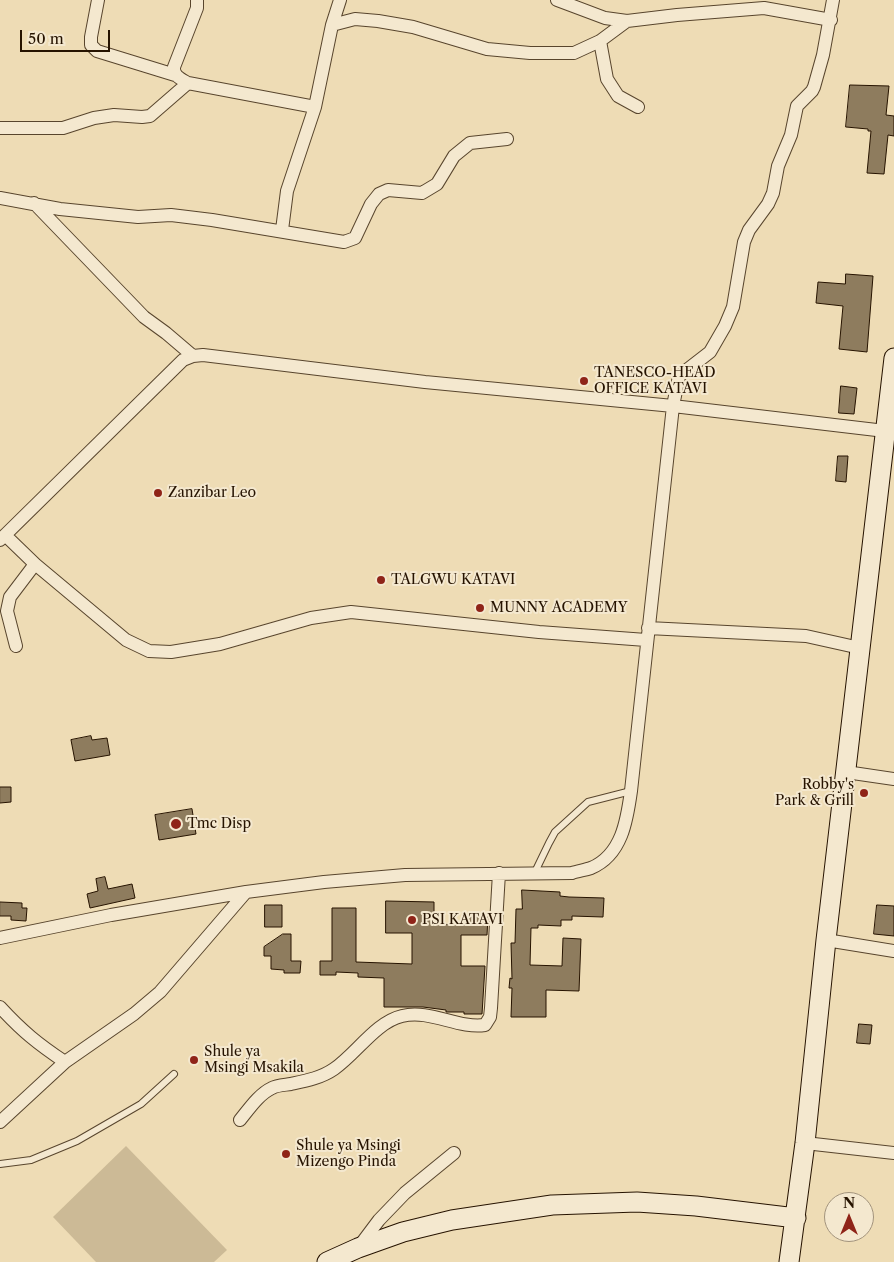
<!DOCTYPE html>
<style>
body{margin:0}
#map{position:relative;width:894px;height:1262px;overflow:hidden;background:#eedcb5;font-family:"Libre Caslon Text",serif}
canvas{display:block}
.north{position:absolute;left:824px;top:1192px;width:50px;height:50px;box-sizing:border-box;background:#f4e8cf;border:1px solid #a2937c;border-radius:50%;rotate:0deg;font-size:14px;font-weight:700;line-height:20px;text-align:center;color:#261300}
.north::after{content:'';display:block;margin:auto;width:18px;height:22px;background:#8f2418;clip-path:polygon(50% 0,100% 100%,50% 72%,0 100%)}
.scale{position:absolute;left:20px;top:30px;width:90px;height:22px;box-sizing:border-box;border:2px solid #261300;border-top:0;padding-left:6px;font-size:15px;line-height:18px;white-space:nowrap;color:#261300;-webkit-text-stroke:4px #f4e8cf;paint-order:stroke}
</style>
<div id="map">
<canvas width="894" height="1262"></canvas>
<div class="north">N</div>
<div class="scale">50 m</div>
</div>
<script>
const ctx = document.querySelector('canvas').getContext('2d');
ctx.lineJoin = 'round';
function paint(path, color) {
  ctx.fillStyle = color;
  ctx.fill(path, 'evenodd');
}
function trace(path, color, width, dash) {
  ctx.strokeStyle = color;
  ctx.lineWidth = width;
  ctx.lineCap = dash ? 'butt' : 'round';
  ctx.setLineDash(dash || []);
  ctx.stroke(path);
}
function write(font, color, halo, rows, align = 'center') {
  ctx.font = font + ' "Libre Caslon Text",serif';
  ctx.lineWidth = 4;
  ctx.setLineDash([]);
  ctx.textBaseline = 'middle';
  ctx.strokeStyle = halo;
  ctx.fillStyle = color;
  for (const [text, x, y, turn = 0] of rows) {
    ctx.save();
    ctx.translate(x, y);
    ctx.rotate((+turn || 0) * Math.PI / 180);
    ctx.textAlign = isNaN(turn) ? turn : align;
    if (halo) ctx.strokeText(text, 0, 0);
    ctx.fillText(text, 0, 0);
    ctx.restore();
  }
}
paint(new Path2D(`
 M126 1146 227 1250 214 1262H96L53 1217Z`), '#ccba96');
const building = new Path2D(`
 M850 85 889 86 886 115 894 116V136L888 135 884 174 867 173 871 131H868V129L846 127Z
 M846 274 873 276 867 352 839 349 843 306 816 303 818 282 845 284Z
 M841 386 857 388 854 414 839 413Z
 M838 456H848L846 482 836 481Z
 M91 736 92 740 107 738 110 755 75 761 71 740Z
 M0 787H11V802L0 803Z
 M192 809 196 834 159 840 155 815Z
 M105 877 108 889 132 884 135 898 90 908 87 894 98 891 96 879Z
 M522 890 560 892V896L569 897 604 898 603 917 572 916V920H561V926L538 925V928H531L530 965 562 966 563 938 581 939 579 991 546 990V1017H511L512 988H509L510 978 512 979 511 943H515L516 909H522Z
 M386 901 434 902V924L466 925V917H488L487 935H461V966H485L482 1014H464V1012H446V1010L423 1007H384V978L358 977V973L336 972V975H320V961H332V908H356V962L412 964V933H386Z
 M0 902 22 903V908H27L26 921 11 920V916H0Z
 M265 905H282V927H265Z
 M877 905 894 906V936L874 934Z
 M283 934H291V961H301L300 973H284V970L271 969V956H264V947Z
 M859 1024 872 1025 870 1044 857 1043Z`);
paint(building, '#8e7c5e');
trace(building, '#261300', 1);
const lane = new Path2D(`
 M534 874 549 843 555 832 588 802 631 791
 M0 1164 31 1160 77 1141 141 1104 174 1074`);
const street = new Path2D(`
 M98 0 91 37V45L97 51 175 75
 M197 0V8L174 67C173 76 181 79 188 83L315 107
 M557 0 605 18 627 21 677 15 764 8 831 20
 M332 25 355 19 378 21 413 27 487 49 530 53H574L600 41 627 21
 M600 41 607 79 618 96 638 107
 M0 128H63L94 118 114 115 142 117 150 116 188 83
 M0 198 60 209 138 217 171 215 212 220 344 242 355 238 371 204 379 194 388 190 422 193 437 184 454 156 470 143 507 139
 M34 203 144 317 166 333 193 356
 M282 230 287 191 315 107 332 25 340 0
 M5 535 35 564 126 640 149 651 171 652 220 644 311 618 351 612 539 632 646 640
 M0 540 183 360 193 356 203 355 425 382 673 406 885 431
 M648 628 806 636 860 648
 M16 646 7 611 10 597 35 564
 M846 772 894 779
 M0 938 111 915 246 892 324 882 405 875 572 873C578 871 585 870 591 868 622 855 627 820 631 791L673 406 679 376 710 352 725 326 733 307 744 242 749 230 768 204 773 193 778 166 791 135 797 106 812 91 814 87 823 55 833 0
 M826 940 894 951
 M0 1007C22 1031 38 1044 65 1062
 M240 1120C249 1109 259 1094 272 1088 277 1085 285 1085 291 1084 305 1081 321 1078 334 1069 356 1054 376 1022 402 1016 430 1009 458 1029 485 1025L490 1017 491 1008 499 873
 M0 1122 65 1062 134 1014 160 992 246 892
 M805 1143 894 1153
 M358 1248 379 1220 405 1193 454 1153`);
const secondary = new Path2D(`
 M327 1262 358 1248 403 1232 452 1220 552 1205 637 1202 696 1206 796 1218
 M789 1262 805 1143 826 940 894 358`);
trace(lane, '#58452d', 8);
trace(street, '#58452d', 14);
trace(secondary, '#261300', 21);
trace(lane, '#f4e8cf', 6);
trace(street, '#f4e8cf', 12);
trace(secondary, '#f4e8cf', 19);
for (const [x, y, r, color] of [
 [584,381,5,"#8f2418"],
 [158,493,5,"#8f2418"],
 [381,580,5,"#8f2418"],
 [480,608,5,"#8f2418"],
 [864,793,5,"#8f2418"],
 [176,824,6,"#8f2418"],
 [412,920,5,"#8f2418"],
 [194,1060,5,"#8f2418"],
 [286,1154,5,"#8f2418"]
]) {
  const dot = new Path2D();
  dot.arc(x, y, r, 0, 2 * Math.PI);
  ctx.fillStyle = color;
  ctx.fill(dot);
  trace(dot, '#f4e8cf', 2);
}
write('14px', '#261300', '#f4e8cf', [
 ["TANESCO-HEAD",594,373],
 ["OFFICE KATAVI",594,389],
 ["Zanzibar Leo",168,493],
 ["TALGWU KATAVI",391,580],
 ["MUNNY ACADEMY",490,608],
 ["Robby's",854,785,"right"],
 ["Park & Grill",854,801,"right"],
 ["Tmc Disp",187,824],
 ["PSI KATAVI",422,920],
 ["Shule ya",204,1052],
 ["Msingi Msakila",204,1068],
 ["Shule ya Msingi",296,1146],
 ["Mizengo Pinda",296,1162]
], 'left');
</script>
